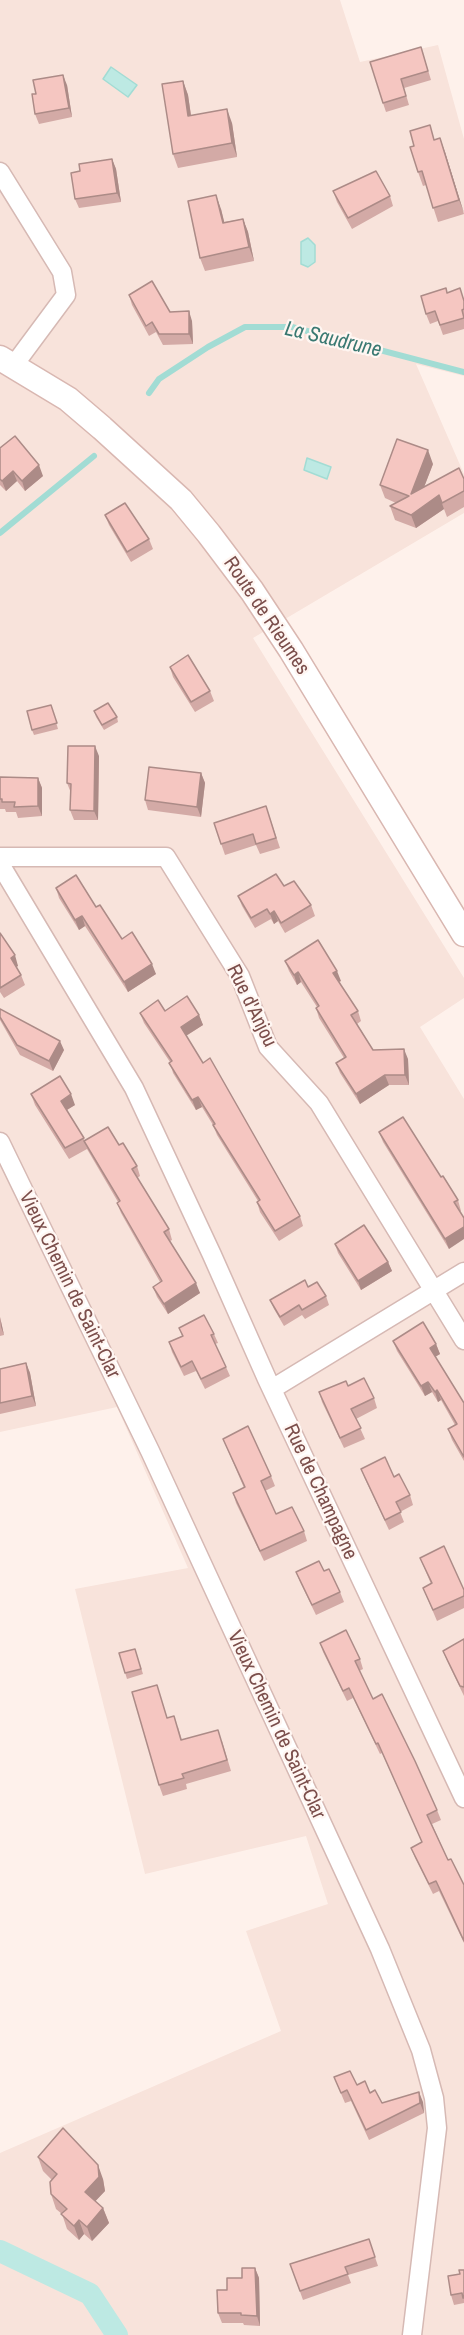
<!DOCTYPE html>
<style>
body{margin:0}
canvas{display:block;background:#fef1eb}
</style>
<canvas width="464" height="2335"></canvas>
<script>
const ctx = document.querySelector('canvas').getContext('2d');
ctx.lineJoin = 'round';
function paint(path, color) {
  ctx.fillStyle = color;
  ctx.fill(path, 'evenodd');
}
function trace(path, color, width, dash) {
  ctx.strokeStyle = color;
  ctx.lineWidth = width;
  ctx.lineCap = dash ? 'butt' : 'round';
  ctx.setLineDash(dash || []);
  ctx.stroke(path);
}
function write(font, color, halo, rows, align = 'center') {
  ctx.font = font + ' "Archivo Narrow",sans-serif';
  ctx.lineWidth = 4.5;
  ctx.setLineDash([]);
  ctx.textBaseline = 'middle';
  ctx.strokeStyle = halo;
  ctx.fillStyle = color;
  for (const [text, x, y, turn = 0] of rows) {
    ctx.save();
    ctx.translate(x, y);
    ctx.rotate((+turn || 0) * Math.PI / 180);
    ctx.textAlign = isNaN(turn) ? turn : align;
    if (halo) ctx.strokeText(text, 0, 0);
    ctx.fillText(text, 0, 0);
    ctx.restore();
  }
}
paint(new Path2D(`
 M0 0H340L360 62 438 45 464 139V376L416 364 464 474V513L253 638 464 978V998L420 1027 464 1099V2335H0V2153L281 2031 246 1931 328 1904 306 1836 145 1874 75 1589 188 1568 117 1407 0 1432V1164L2 1163 0 1158Z`), '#f8e3db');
const water = new Path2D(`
 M111 67 137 85 128 97 103 79Z
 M308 238 315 245V262L308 267 301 264V242Z
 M307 458 331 467 327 479 304 470Z`);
paint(water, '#bde9e3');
trace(water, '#a2dcd4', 1.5);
trace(new Path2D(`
 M149 393 159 379 208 347 245 327H292L464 372
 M0 533 94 456`), '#a2dcd4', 6);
trace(new Path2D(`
 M0 2251 90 2294 117 2335`), '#bde9e3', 22);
const street = new Path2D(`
 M0 172 62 272 66 295 14 365
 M0 857H166L240 976 268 1047 319 1103 464 1340
 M0 864 134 1088 212 1255 267 1379 464 1798
 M0 1142 150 1451 380 1949 421 2050 434 2098 437 2128 412 2335
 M272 1389 464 1272`);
const secondary = new Path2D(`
 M0 358 68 399 102 428 181 500 209 534 252 591 291 650 464 934`);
trace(street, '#d6b9b4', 21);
trace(secondary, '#d9b7b1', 27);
trace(street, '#fff', 18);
trace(secondary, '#fff', 24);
paint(new Path2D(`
 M421 47 431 80 404 88 409 105 386 112 383 103Z
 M183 81 188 95 191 115 232 123 237 157 178 168 173 154Z
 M67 85 72 117 39 124 35 114Z
 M435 139 445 152 464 214 438 222 426 185 423 186 418 172Z
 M112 159 116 169 121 202 79 208 75 199 80 171Z
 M333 191 390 196 393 206 352 229 337 202Z
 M221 209 224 222 243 219 248 232 254 261 205 271 200 258Z
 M447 293 464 298V329L443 335 438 321 430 324 426 314Z
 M129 295 192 321 193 344 163 345 156 332 149 336 132 305Z
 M0 448 43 476 25 491 17 481 6 491 0 485Z
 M433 464 424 487 464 479V507L447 517 444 509 416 528 395 520 390 506 396 503 385 498 380 485Z
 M105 515 149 539 153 549 131 562 109 525Z
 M170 667 210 691 214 701 195 712 173 677Z
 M51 705 58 729 34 735 32 730Z
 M94 711 117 717 118 722 104 730 96 717Z
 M99 756 98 820H74L70 810 71 793 67 783Z
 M201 773 205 783 201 817 148 810 145 800Z
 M0 777 38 778 42 788V816L18 818 16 812H6L5 809H0Z
 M266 806 280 848 260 854 256 845 225 855 214 823Z
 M284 886 311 905 315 916 285 933 278 921 274 924 271 919 255 928 242 906 238 896Z
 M56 888 96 907 122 939 156 974 128 992 85 926 79 930 59 898Z
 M0 933 18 966 16 967 21 975 25 985 4 998 0 992Z
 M285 961 341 981 339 982 358 1011 361 1021 357 1024 373 1050 408 1059 409 1085H389L360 1104 340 1073 336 1063 344 1058 319 1018 316 1008 317 1007 301 982 297 985 289 971Z
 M0 1009 64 1050 53 1071 20 1055 0 1020Z
 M165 1011 199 1015 203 1025 186 1036 300 1216 303 1226 279 1241 260 1212 257 1202 258 1201 217 1135 213 1125 202 1107 196 1110 173 1073 170 1062 144 1023 140 1013Z
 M31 1094 75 1105 67 1110 85 1141 119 1145 137 1166 140 1176 137 1178 169 1229 172 1240 170 1241 200 1293 168 1314 157 1297 153 1287 160 1282 121 1213 117 1203 118 1202 87 1149 69 1159 35 1105Z
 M379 1132 441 1177 458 1200 461 1211H460L449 1249 383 1142Z
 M335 1244 388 1262 392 1271 361 1290 338 1253Z
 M308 1287 326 1296 329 1305 305 1319 302 1315 284 1326 274 1309 270 1300Z
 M0 1317 4 1335 0 1336Z
 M179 1328 214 1334 218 1343 215 1344 226 1367 230 1376 205 1389 196 1371 184 1376 172 1352 169 1342 182 1336Z
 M393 1341 436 1344 440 1354 435 1357 464 1403V1461L452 1440 448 1429 455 1425 441 1400 438 1402 432 1392 425 1396 397 1351Z
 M26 1363 30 1373 36 1406 0 1414V1369Z
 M348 1386 374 1398 377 1408 356 1419 365 1439 344 1448 322 1402 319 1392Z
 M223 1439 271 1476 275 1486 265 1491 276 1514 304 1531 307 1541 264 1561 236 1503 233 1493 244 1488Z
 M361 1469 394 1477 410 1495 413 1505 400 1512 404 1522 389 1530 365 1479Z
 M420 1558 464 1590V1608L437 1621 423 1588 431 1584Z
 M324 1571 340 1592 344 1602 316 1615 300 1582 296 1572Z
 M464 1639V1696L447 1661 443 1651Z
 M320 1643 360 1659 363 1669 359 1671 373 1699 437 1810 441 1820 432 1824 448 1860 464 1885V1943L439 1891 433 1894 415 1858 411 1848 422 1842 382 1753 380 1754 353 1698 347 1701 323 1652Z
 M135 1649 143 1674 127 1679 119 1653Z
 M157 1685 167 1718 178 1727 182 1740 222 1741 231 1771 186 1784 187 1789 163 1796 159 1785Z
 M334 2077 357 2085 382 2103 423 2102 424 2113 369 2140 351 2101 345 2103Z
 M38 2157 103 2179 105 2191 95 2201 103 2208 109 2223 92 2241 84 2234 79 2240 67 2229 62 2214 56 2209 51 2194 52 2180 43 2171Z
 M369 2239 378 2266 348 2275 351 2283 303 2300 290 2264Z
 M255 2268 259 2278 260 2326 244 2325 243 2323H222L218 2313 227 2290Z
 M464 2270V2303L454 2305 451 2295 460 2274Z`), '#d3aaa6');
paint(new Path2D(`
 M63 75 67 85 72 117 69 108Z
 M183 81 188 95 193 130 188 116Z
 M227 109 232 123 237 157 232 143Z
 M440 138 445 152 464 213 459 200Z
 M112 159 116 169 121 202 117 193Z
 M216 195 221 209 228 237 223 223Z
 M243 219 248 232 254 261 249 247Z
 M189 311 192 321 193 344 189 334Z
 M428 450 433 464 416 508 411 494Z
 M39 465 43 476 25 491 22 481Z
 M13 471 17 481 6 491 2 481Z
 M439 495 444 509 416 528 411 515Z
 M95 746 99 756 98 820 94 811Z
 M201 773 205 783 201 817 197 807Z
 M38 778 42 788V816L38 806Z
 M274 911 278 921 274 924 270 914Z
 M82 916 85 926 79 930 75 920Z
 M15 955 18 966 14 968 11 958Z
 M152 964 156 974 128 992 124 982Z
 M337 971 341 981 336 983 333 973Z
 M298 972 301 982 297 985 294 975Z
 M199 1015 203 1025 184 1037 181 1027Z
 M60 1041 64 1050 53 1071 49 1061Z
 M404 1049 408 1059 409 1085 405 1075Z
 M385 1075 389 1085 360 1104 356 1094Z
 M71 1094 75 1105 65 1111 61 1101Z
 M198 1097 202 1107 196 1110 192 1100Z
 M464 1227V1239L449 1249 445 1239Z
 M388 1262 392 1271 361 1290 358 1281Z
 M196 1283 200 1293 168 1314 164 1304Z
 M0 1317 4 1335 1 1327Z
 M436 1344 440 1354 433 1358 430 1348Z
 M26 1363 30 1373 36 1406 32 1396Z
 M428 1382 432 1392 425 1396 421 1386Z
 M437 1390 441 1400 438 1402 435 1392Z
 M419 2092 423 2102 424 2113 420 2103Z
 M98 2165 103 2179 105 2191 90 2207 85 2192Z
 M103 2208 109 2223 92 2241 87 2227Z
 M79 2220 84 2234 79 2240 74 2226Z
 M255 2268 259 2278 260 2326 257 2316Z`), '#ac8b87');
const building = new Path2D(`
 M421 47 428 71 401 79 406 96 383 103 370 62Z
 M63 75 69 108 35 114 32 94H36L33 80Z
 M183 81 188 116 227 109 232 143 173 154 162 84Z
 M430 125 434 140 440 138 459 200 433 208 422 171 418 172 410 147 414 146 410 131Z
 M112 159 117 193 75 199 71 173 80 171 79 164Z
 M376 171 390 196 348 218 333 191Z
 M216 195 223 223 243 219 249 247 200 258 188 201Z
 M152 281 170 312 189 311V334H159L152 322 146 326 129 295Z
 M446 288 447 293 460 288 464 301V309L462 310 464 318 440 325 435 311 426 314 421 296Z
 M15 436 39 465 22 481 13 471 2 481 0 479V448Z
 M397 439 428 450 411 494 459 468 464 479V491L442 503 439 495 411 515 390 506 409 496 380 485Z
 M125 503 149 539 127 552 105 515Z
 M188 655 210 691 191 702 170 667Z
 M108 703 117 717 102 725 94 711Z
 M51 705 57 723 32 730 27 711Z
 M68 746H95L94 811 70 810 71 784 67 783Z
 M149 767 201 773 197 807 145 800Z
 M0 777 38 778V806L14 807 15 802H2V799H0Z
 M266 806 276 838 256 844 253 834 221 844 214 823Z
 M276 874 284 886 294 881 311 905 281 923 274 911 270 914 267 909 251 918 238 896Z
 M76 875 96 907 100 905 122 939 132 932 152 964 124 982 82 916 75 920 56 888Z
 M0 933 15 955 11 958 21 975 0 988Z
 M318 940 337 971 333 973 358 1011 351 1015 373 1050 404 1049 405 1075H385L356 1094 336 1063 346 1057 316 1008 319 1006 298 972 294 975 285 961Z
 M187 996 199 1015 181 1027 203 1063 210 1058 300 1216 275 1231 257 1202 260 1200 213 1125 215 1124 198 1097 192 1100 169 1063 172 1061 140 1013 158 1000 165 1011Z
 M0 1009 60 1041 49 1061 17 1045 0 1017Z
 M60 1076 71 1094 61 1101 84 1138 65 1148 31 1094Z
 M403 1117 441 1177 443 1176 458 1200 454 1202 464 1218V1227L445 1239 379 1132Z
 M108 1127 119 1145 123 1143 137 1166 132 1169 169 1229 164 1232 196 1283 164 1304 153 1287 162 1281 117 1203 120 1201 84 1141Z
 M364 1225 388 1262 358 1281 335 1244Z
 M305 1280 308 1287 317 1282 326 1296 302 1310 299 1305 280 1317 270 1300Z
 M204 1315 214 1334 211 1335 226 1367 201 1379 192 1361 181 1367 169 1342 183 1336 179 1328Z
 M423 1322 436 1344 430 1348 464 1403V1457L448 1429 457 1424 437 1390 435 1392 428 1382 421 1386 393 1341Z
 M26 1363 32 1396 0 1403V1369Z
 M364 1378 374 1398 351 1409 361 1428 340 1438 319 1392 346 1381 348 1386Z
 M248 1426 271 1476 261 1481 276 1514 292 1507 304 1531 260 1551 233 1493 245 1487 223 1439Z
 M385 1457 394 1477 399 1474 410 1495 396 1502 401 1512 385 1520 361 1469Z
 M444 1546 464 1590V1596L433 1610 423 1588 432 1583 420 1558Z
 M319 1561 324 1571 329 1569 340 1592 312 1605 296 1572Z
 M346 1630 360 1659 355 1661 373 1699 382 1694 415 1761 437 1810 427 1815 448 1860 451 1859 464 1885V1941L436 1881 429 1884 411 1848 422 1842 378 1743 376 1744 349 1688 343 1691 320 1643Z
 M464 1639V1687L460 1686 443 1651Z
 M135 1649 141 1669 125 1673 119 1653Z
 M157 1685 167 1718 174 1716 181 1740 218 1730 227 1760 182 1774 184 1778 159 1785 132 1692Z
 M350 2071 357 2085 365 2081 370 2093 375 2090 382 2103 419 2092 420 2103 366 2130 347 2090 341 2093 334 2077Z
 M63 2128 98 2165 99 2177 85 2192 103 2208 87 2227 79 2220 74 2226 61 2214 67 2209 51 2194 50 2182 57 2174 38 2157Z
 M369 2239 375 2257 345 2267 348 2274 300 2291 290 2264Z
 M242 2268H255L257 2316 241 2315V2313H218L217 2290H227V2278H242Z
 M459 2270H464V2298H463L462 2293 451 2295 448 2276 460 2274Z`);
paint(building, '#f5c6c1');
trace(building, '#ac8b87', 1.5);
write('20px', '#7b4e4b', '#fff6f2', [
 ["Route de Rieumes",266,616,56],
 ["Rue d'Anjou",251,1006,64],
 ["Vieux Chemin de Saint-Clar",69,1285,64],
 ["Rue de Champagne",320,1492,65],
 ["Vieux Chemin de Saint-Clar",276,1725,65]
]);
write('italic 21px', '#3a7972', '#fff6f2', [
 ["La Saudrune",333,340,13]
]);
</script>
